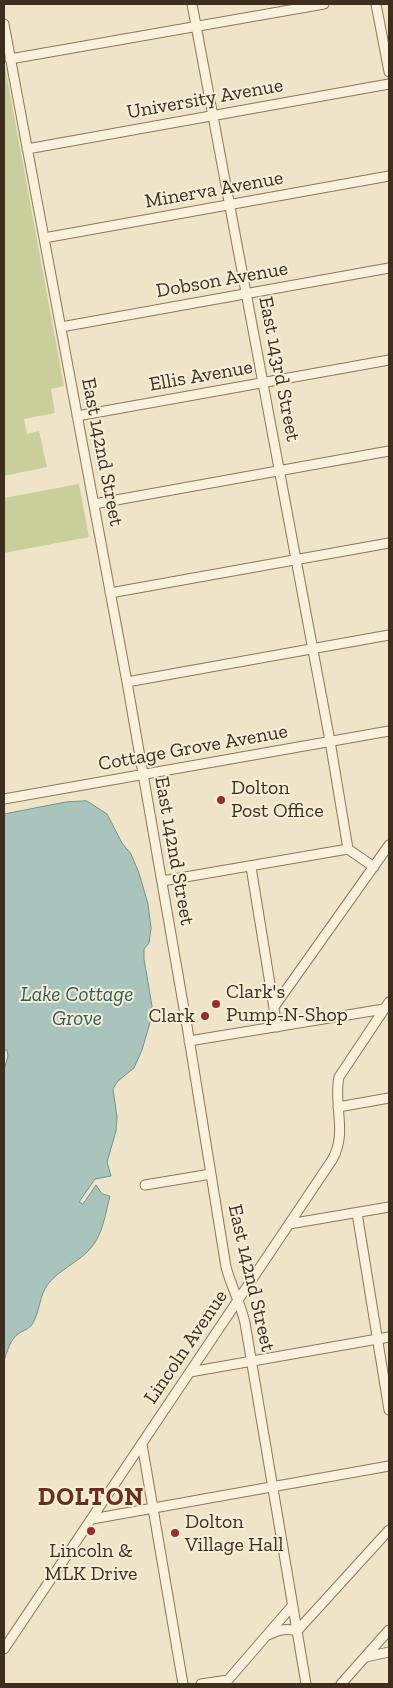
<!DOCTYPE html>
<style>
body{margin:0}
#map{position:relative;width:393px;height:1688px;overflow:hidden;background:#f0e4c8;font-family:"Zilla Slab",serif}
canvas{display:block}
.frame{position:absolute;inset:0;border:5px solid #3d2e20;pointer-events:none}
</style>
<div id="map">
<canvas width="393" height="1688"></canvas>
<div class="frame"></div>
</div>
<script>
const ctx = document.querySelector('canvas').getContext('2d');
ctx.lineJoin = 'round';
function paint(path, color) {
  ctx.fillStyle = color;
  ctx.fill(path, 'evenodd');
}
function trace(path, color, width, dash) {
  ctx.strokeStyle = color;
  ctx.lineWidth = width;
  ctx.lineCap = dash ? 'butt' : 'round';
  ctx.setLineDash(dash || []);
  ctx.stroke(path);
}
function write(font, color, halo, rows, align = 'center') {
  ctx.font = font + ' "Zilla Slab",serif';
  ctx.lineWidth = 4;
  ctx.setLineDash([]);
  ctx.textBaseline = 'middle';
  ctx.strokeStyle = halo;
  ctx.fillStyle = color;
  for (const [text, x, y, turn = 0] of rows) {
    ctx.save();
    ctx.translate(x, y);
    ctx.rotate((+turn || 0) * Math.PI / 180);
    ctx.textAlign = isNaN(turn) ? turn : align;
    if (halo) ctx.strokeText(text, 0, 0);
    ctx.fillText(text, 0, 0);
    ctx.restore();
  }
}
paint(new Path2D(`
 M4 61 64 386 51 389 55 413 24 419 27 434 39 431 47 467 4 476Z
 M79 484 89 537 4 553V498Z`), '#c9cf9b');
const water = new Path2D(`
 M87 801 107 814 122 843 131 854 139 873 148 904 151 928 149 943 144 949V959L152 1006 151 1019 142 1050 134 1068 118 1081 113 1089 117 1117 116 1131 107 1162 111 1176 95 1179 79 1202 83 1204 96 1185 102 1194 110 1196C105 1214 103 1236 89 1250 77 1263 59 1270 48 1284 39 1296 40 1311 33 1323 29 1330 23 1330 18 1334 10 1340 7 1352 4 1361V1070L8 1056 7 1050H4V814L66 802Z`);
paint(water, '#a9c4bc');
trace(water, '#6f938a', 1);
const minor = new Path2D(`
 M192 4 330 741 348 849
 M376 4 389 72
 M4 24 127 682 187 1026 226 1267C231 1286 241 1304 245 1323L306 1684
 M10 59 324 4
 M27 149 389 84
 M44 238 389 176
 M61 327 389 268
 M77 416 389 360
 M94 504 389 451
 M110 593 389 543
 M127 682 389 635
 M4 799 389 731
 M251 867 277 1027
 M162 881 348 849 374 867
 M274 1007 389 845
 M189 1041 384 1009
 M338 1107 389 1098
 M145 1185 211 1174
 M357 1213 389 1410
 M289 1224 389 1207
 M190 1372 389 1337
 M142 1444 183 1684
 M92 1519 389 1466
 M266 1636C276 1631 285 1627 297 1631L389 1530
 M4 1649 332 1160C348 1133 333 1106 339 1077L389 1002
 M366 1657 389 1652
 M201 1684 228 1680 292 1606
 M341 1684 389 1630`);
trace(minor, '#8d765c', 11);
trace(minor, '#faf1dc', 9);
for (const [x, y, r, color] of [
 [221,800,5,"#9e2a2b"],
 [216,1004,5,"#9e2a2b"],
 [205,1016,5,"#9e2a2b"],
 [91,1531,5,"#9e2a2b"],
 [175,1533,5,"#9e2a2b"]
]) {
  const dot = new Path2D();
  dot.arc(x, y, r, 0, 2 * Math.PI);
  ctx.fillStyle = color;
  ctx.fill(dot);
  trace(dot, '#f7eed8', 2);
}
write('20px', '#3d2e20', '#f7eed8', [
 ["University Avenue",205,99,-10],
 ["Minerva Avenue",214,190,-10],
 ["Dobson Avenue",222,280,-10],
 ["East 143rd Street",279,369,79],
 ["Ellis Avenue",201,376,-10],
 ["East 142nd Street",102,452,79],
 ["Cottage Grove Avenue",193,748,-10],
 ["East 142nd Street",174,851,80],
 ["East 142nd Street",251,1278,77],
 ["Lincoln Avenue",186,1347,-56]
]);
write('20px', '#3d2e20', '#f7eed8', [
 ["Dolton",231,788],
 ["Post Office",231,811],
 ["Clark's",226,992],
 ["Pump-N-Shop",226,1015],
 ["Clark",195,1016,"right"],
 ["Dolton",185,1522],
 ["Village Hall",185,1545],
 ["Lincoln &",91,1551,"center"],
 ["MLK Drive",91,1574,"center"]
], 'left');
write('italic 21px', '#2f5d5a', '#f7eed8', [
 ["Lake Cottage",77,995],
 ["Grove",77,1019]
]);
ctx.letterSpacing = '1px';
write('bold 25px', '#6b2e1e', '#f7eed8', [
 ["DOLTON",91,1498]
]);
ctx.letterSpacing = '0px';
</script>
